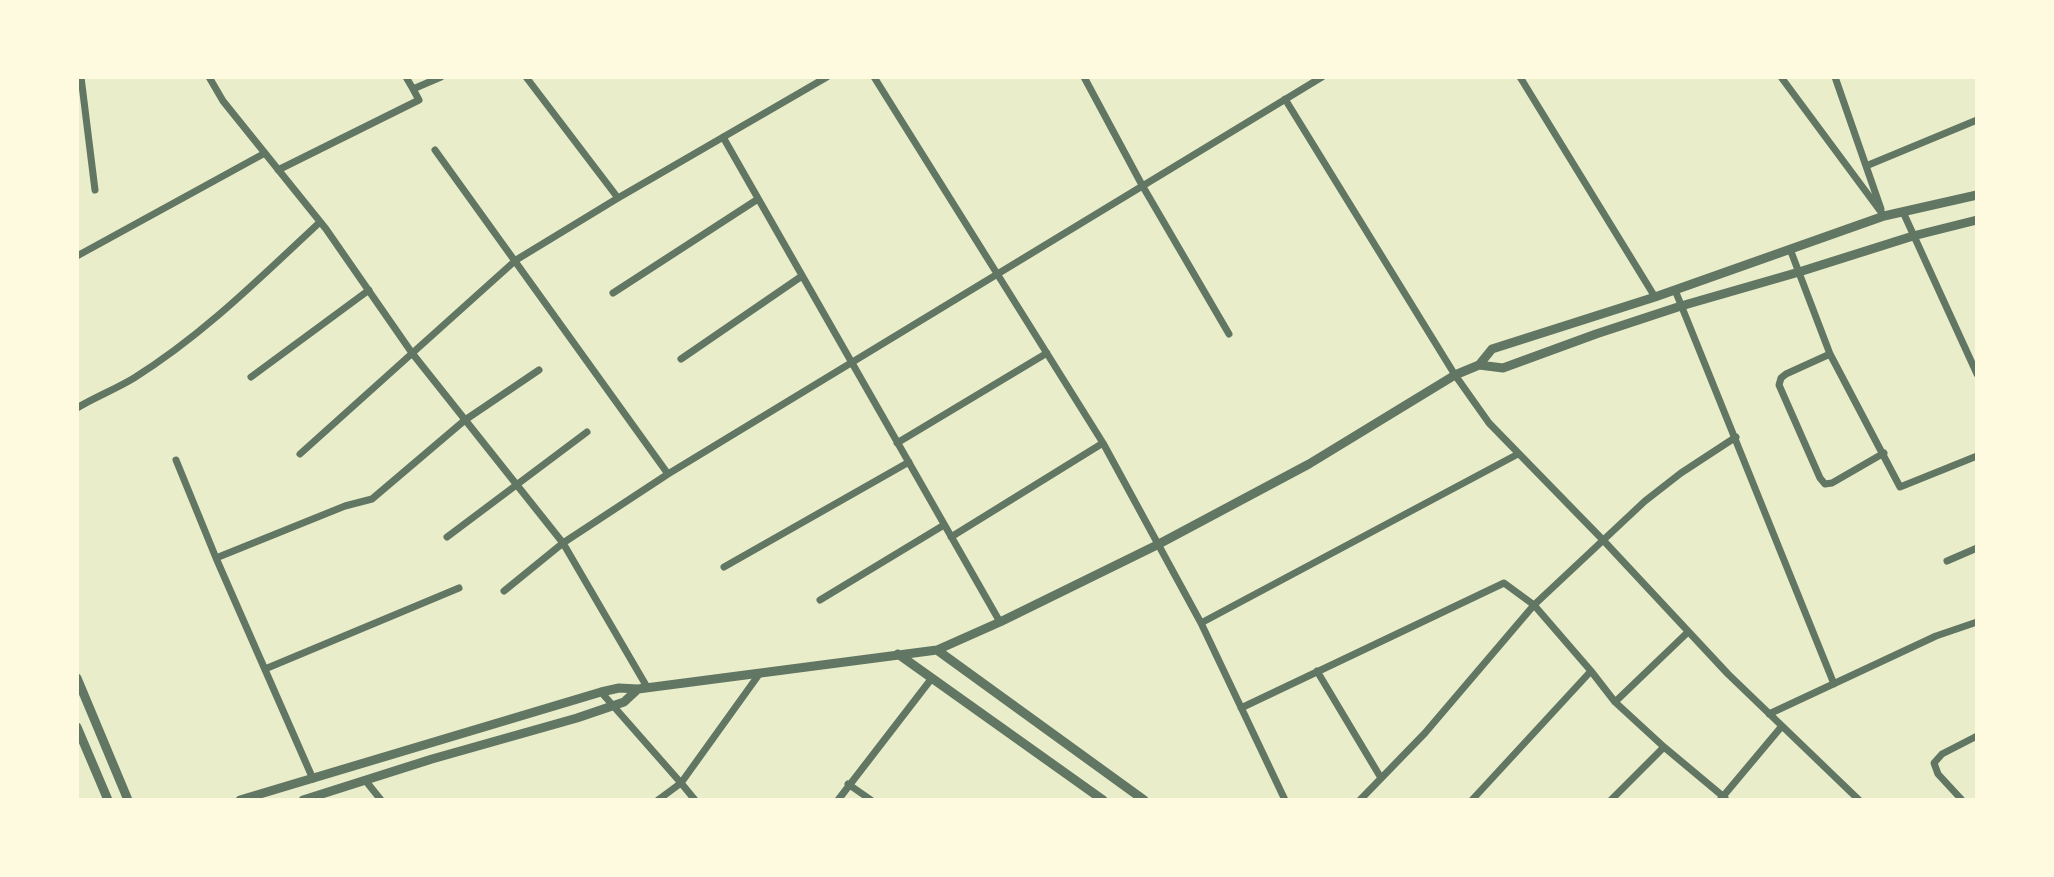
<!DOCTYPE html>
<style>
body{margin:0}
#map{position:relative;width:2054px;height:877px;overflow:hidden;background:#e9edc9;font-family:Raleway,sans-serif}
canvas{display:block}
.frame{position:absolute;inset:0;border:79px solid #fefae0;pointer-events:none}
</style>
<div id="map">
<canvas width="2054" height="877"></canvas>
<div class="frame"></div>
</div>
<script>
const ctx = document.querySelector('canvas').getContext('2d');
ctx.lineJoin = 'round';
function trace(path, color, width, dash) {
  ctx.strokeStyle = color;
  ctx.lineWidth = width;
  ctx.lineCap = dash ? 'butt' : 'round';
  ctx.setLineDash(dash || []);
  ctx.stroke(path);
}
trace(new Path2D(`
 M81 77 95 190
 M209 77 223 101 326 229 412 353 563 543 504 591
 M406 77 413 89
 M526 77 618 198
 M874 77 1103 443 1201 623 1285 800
 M1084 77 1142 185 1229 334
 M1520 77 1655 297
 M1781 77 1884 216
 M1835 77 1881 209
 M1285 99 1455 375 1489 423 1603 540 1728 674 1859 800
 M723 137 1000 622
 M435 150 668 474
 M1866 166 1977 120
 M278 170 419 100 413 89 441 77
 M1903 212 1977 374
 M1790 249 1830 354 1900 487 1977 456
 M77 256 265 153
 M1675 290 1834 684
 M613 293 758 199
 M1830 354 1786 374 1781 378 1779 385 1820 478 1825 484 1832 483 1884 453
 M681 359 802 276
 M251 377 369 290
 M77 408C95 397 116 389 134 378 203 335 261 277 320 222
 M897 443 1047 353
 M300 454 516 260 618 198 827 77
 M176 460 216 558 313 779
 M447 537 587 432
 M951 537 1103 443
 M216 558 345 506 372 499 465 420 539 370
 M1947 561 1977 548
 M724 567 909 462
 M820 600 944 525
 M1201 623 1518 454
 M265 669 459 588
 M1317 671 1381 778
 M1591 671 1615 702 1664 747 1611 800
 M647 687 563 543 668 474 1322 77
 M601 692 681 783 658 800
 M1615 702 1688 632
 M1241 708 1504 583 1534 605 1425 733 1360 800
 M1769 714 1936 636 1977 622
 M1664 747 1725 798
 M365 780 381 800
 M848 784 871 800
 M695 800 681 783 760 673
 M838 800 932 678
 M1472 800 1591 671 1534 605 1645 501 1681 473 1736 437
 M1720 800 1782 726
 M1962 800 1938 774 1934 763 1942 754 1977 736`), '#617663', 7);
trace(new Path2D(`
 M1479 365 1503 368 1596 334 1681 306 1799 272 1913 236 1977 220
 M937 650 1144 800
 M898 654 1103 800
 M77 678 128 800
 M77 727 108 800
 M240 800 601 692 619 688 638 689 937 650 1000 622 1157 545 1309 464 1455 375 1479 365 1492 349 1655 297 1884 216 1977 195
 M303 800 432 759 577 718 624 702 638 689`), '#617663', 9);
</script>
